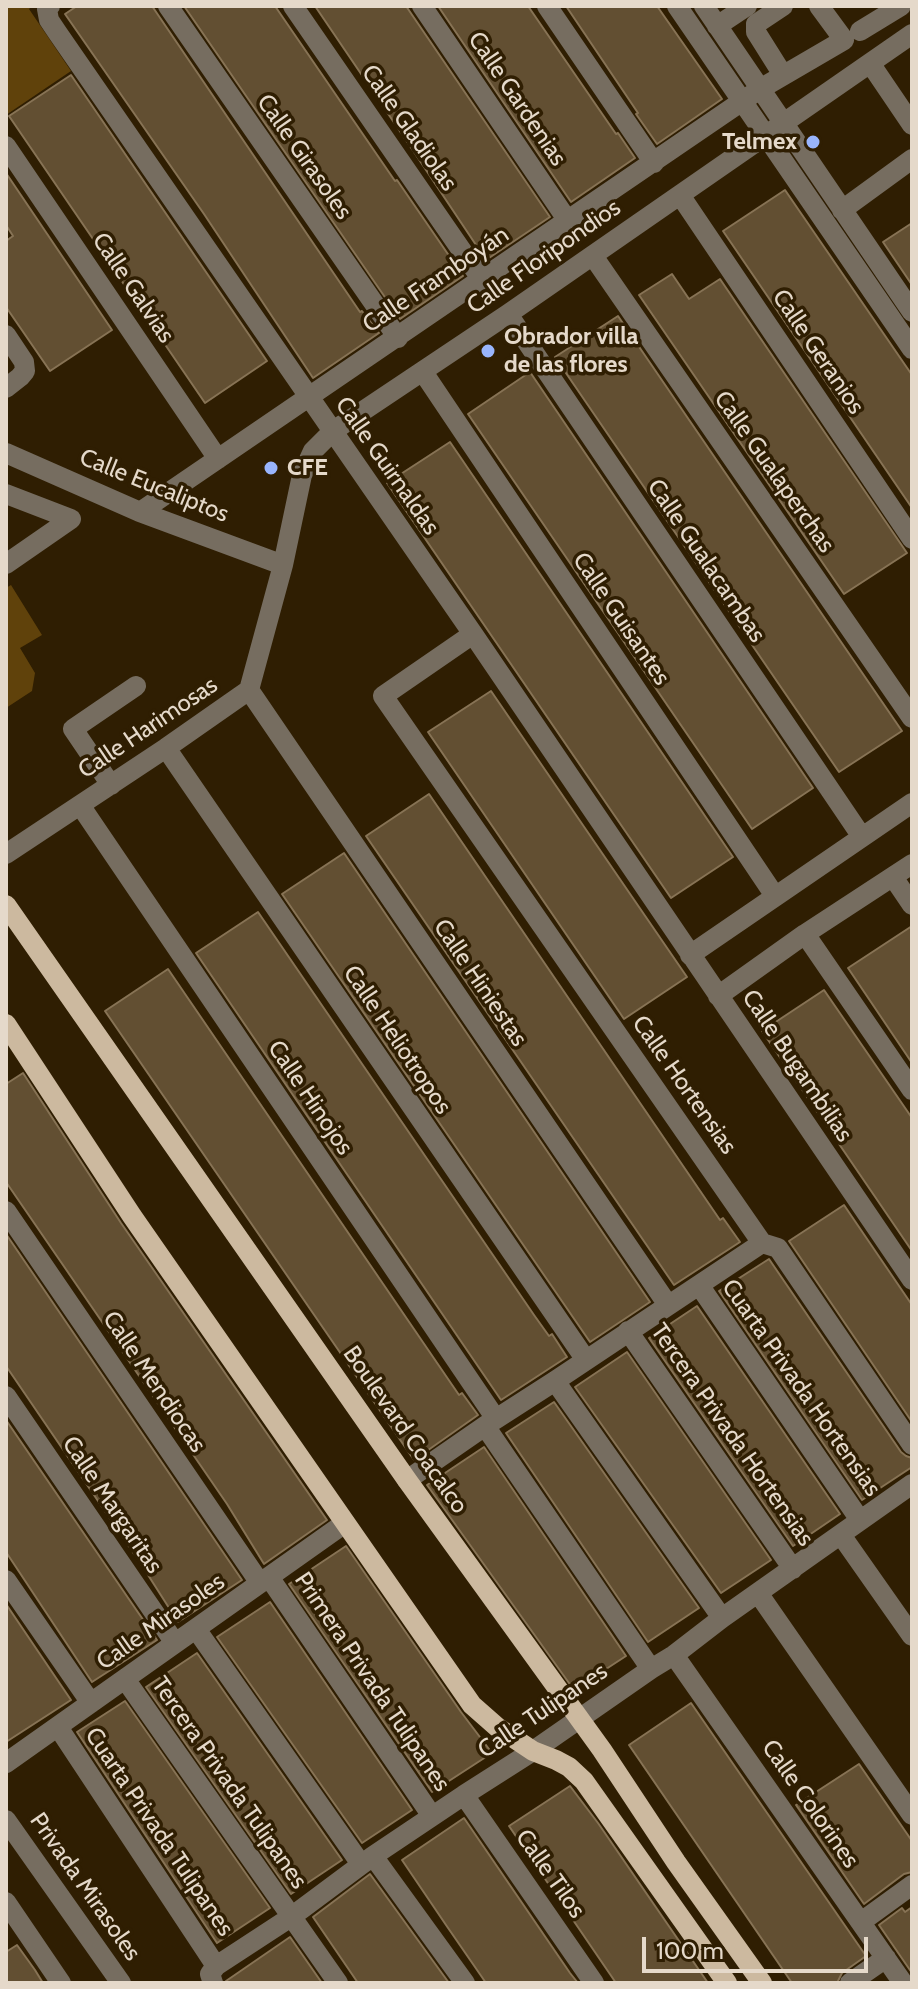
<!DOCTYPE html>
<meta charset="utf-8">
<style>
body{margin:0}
#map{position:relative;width:918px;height:1989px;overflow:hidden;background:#2f1e02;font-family:Cabin,sans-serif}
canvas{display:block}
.frame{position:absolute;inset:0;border:8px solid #e5d9ca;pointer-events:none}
.scale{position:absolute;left:642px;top:1937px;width:226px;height:36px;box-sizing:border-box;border:4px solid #e5d9ca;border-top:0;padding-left:10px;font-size:24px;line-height:28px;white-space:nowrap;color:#e5d9ca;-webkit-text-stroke:6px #2f1e02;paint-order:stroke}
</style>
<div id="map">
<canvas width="918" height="1989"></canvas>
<div class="frame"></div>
<div class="scale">100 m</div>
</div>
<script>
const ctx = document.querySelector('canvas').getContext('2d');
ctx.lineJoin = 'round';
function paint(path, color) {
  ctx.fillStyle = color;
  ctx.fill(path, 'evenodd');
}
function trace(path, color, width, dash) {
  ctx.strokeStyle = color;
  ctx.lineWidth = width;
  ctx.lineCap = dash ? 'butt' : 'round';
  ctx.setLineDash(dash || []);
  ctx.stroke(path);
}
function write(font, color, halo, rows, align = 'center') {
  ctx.font = font + ' Cabin,sans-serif';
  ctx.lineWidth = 7;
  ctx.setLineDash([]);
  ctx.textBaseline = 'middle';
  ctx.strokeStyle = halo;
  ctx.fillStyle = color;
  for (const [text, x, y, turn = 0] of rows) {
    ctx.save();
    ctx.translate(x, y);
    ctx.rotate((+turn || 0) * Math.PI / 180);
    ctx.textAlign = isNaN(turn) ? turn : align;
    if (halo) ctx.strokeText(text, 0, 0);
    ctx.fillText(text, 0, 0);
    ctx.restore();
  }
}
paint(new Path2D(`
 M6 6H32L29 9 71 71 6 115Z
 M11 585 42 635 20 648 35 673 32 691 6 708V588Z`), '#60420b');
const building = new Path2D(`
 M77 6H152L360 312 362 311 379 333 313 378 204 214 65 14Z
 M184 6H275L395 181 397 180 463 276 400 319Z
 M315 6H406L550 217 486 260 412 149Z
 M438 6H528L616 134 618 133 635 158 571 202Z
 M566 6H657L722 99 657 144 636 114 638 113Z
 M71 75 267 361 205 403 9 116Z
 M6 173 112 330 50 371 6 307V241L13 236 6 225Z
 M785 190 912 375V508L723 231Z
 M912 223V285L883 242Z
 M672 274 689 299 720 279 907 553 844 594 639 295Z
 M618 316 902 731 839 772 555 357Z
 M530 372 813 788 752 829 468 414Z
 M450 442 733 857 671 898 387 483Z
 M491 691 687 977 624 1019 428 732Z
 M429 794 720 1220 723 1218 740 1242 674 1285 366 836Z
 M344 853 650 1302 590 1342 282 894Z
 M258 912 534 1315 549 1336 552 1334 567 1357 501 1400 196 953Z
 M912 926V1063L848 968Z
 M168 969 459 1395 462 1393 478 1415 414 1460 105 1011Z
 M824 990 912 1118V1251L762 1031Z
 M23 1073 121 1223 327 1520 264 1564 227 1504 6 1182V1084Z
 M844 1205 912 1305V1422L789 1241Z
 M6 1234 242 1580 178 1622 141 1564 6 1366Z
 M769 1259 901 1452 906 1456 912 1458V1467L862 1500 719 1291Z
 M697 1306 840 1514 793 1546 649 1338Z
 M627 1352 771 1560 721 1593 575 1387Z
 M554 1402 699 1608 648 1642 506 1433Z
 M6 1420 157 1640 92 1682 6 1552Z
 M484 1447 626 1656 574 1690 427 1485Z
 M346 1546 461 1712 492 1753 432 1792 289 1584Z
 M270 1602 412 1810 362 1843 217 1637Z
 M6 1604 71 1700 6 1742Z
 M197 1653 342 1860 291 1894 146 1687Z
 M125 1701 270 1908 217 1943 77 1732Z
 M691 1703 866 1956 842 1973 837 1983H792L629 1745Z
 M859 1764 912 1841V1872L904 1874 864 1904 796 1805Z
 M570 1786 598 1823 708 1983H616L509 1826Z
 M464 1818 570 1973 578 1983H486L446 1925 402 1860Z
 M370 1874 449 1983H358L313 1917Z
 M912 1907V1973L879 1925 902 1908 905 1912Z
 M290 1937 322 1983H226V1981Z
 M17 1945 35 1970 43 1983H6V1952Z`);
paint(building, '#624f32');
trace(building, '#877355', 2);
trace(new Path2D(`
 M50 6 47 9 49 20 57 32 473 634 912 1280
 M168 6 398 338
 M293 6 482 280
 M422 6 568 221
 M547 6 654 163
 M677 6 912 349
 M704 6 912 312
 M783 6 756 24V32L783 75
 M717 26 747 6
 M860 31 901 6
 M870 63 912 125
 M6 146 218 459
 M680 195 912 539
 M842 210 912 159
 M593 256 912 718
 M508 314 862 837
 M6 335 24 362 25 371 20 377 6 388
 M423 372 775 896
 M6 453 140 512 283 565
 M6 494 71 519 6 564
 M140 512 760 89 844 40 819 6
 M473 634 383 696 762 1243
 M249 690 668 1305
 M166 748 586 1360
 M111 785 73 729 136 686
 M80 805 496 1419
 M6 854 166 748 249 690 283 565 302 475 313 451 333 431 508 314 912 34
 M893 877 912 905
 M805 934 912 1090
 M690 955 912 803
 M718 996 805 934 912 864
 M6 1211 260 1583
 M762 1243 778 1248 912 1445
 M699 1285 860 1520
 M628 1331 793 1569
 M555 1381 722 1618
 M6 1396 175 1643
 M485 1426 651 1669
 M407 1480 485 1426 555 1381 762 1243
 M841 1535 912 1636
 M269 1577 432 1816
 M6 1580 91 1703
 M758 1593 912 1815
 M196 1629 361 1864
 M674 1655 903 1983
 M125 1679 338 1983
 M58 1727 216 1966
 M6 1763 345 1523
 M464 1795 594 1983
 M6 1820 121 1983
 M373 1856 465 1983
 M6 1902 61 1983
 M861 1922 912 1885
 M213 1983 210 1974 216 1966 291 1917 373 1856 464 1795 533 1751 651 1669 674 1655 722 1618 912 1484
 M850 1983 886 1958`), '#766d60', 20);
trace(new Path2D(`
 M6 905 407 1480 602 1750 676 1862 762 1983
 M6 1024 132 1216 472 1705 497 1727 533 1751 556 1760 569 1767 584 1781 727 1983`), '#ccb99f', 20);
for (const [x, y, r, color] of [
 [813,142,8,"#99b5fd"],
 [488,351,8,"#99b5fd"],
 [271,468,8,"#99b5fd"]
]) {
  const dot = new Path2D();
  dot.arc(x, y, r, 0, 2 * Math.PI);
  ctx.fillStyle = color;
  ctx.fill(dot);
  trace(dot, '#2f1e02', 3);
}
write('24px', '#e5d9ca', '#2f1e02', [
 ["Calle Gardenias",517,99,56],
 ["Calle Gladiolas",409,128,55],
 ["Calle Girasoles",304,157,55],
 ["Calle Floripondios",544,257,-35],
 ["Calle Framboyán",436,280,-34],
 ["Calle Galvias",133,288,56],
 ["Calle Geranios",818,352,56],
 ["Calle Guirnaldas",387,466,55],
 ["Calle Gualaperchas",774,472,55],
 ["Calle Eucaliptos",154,486,22],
 ["Calle Gualacambas",706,561,56],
 ["Calle Guisantes",621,619,56],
 ["Calle Harimosas",148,728,-34],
 ["Calle Hiniestas",480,983,56],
 ["Calle Heliotropos",397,1040,56],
 ["Calle Bugambilias",797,1066,56],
 ["Calle Hortensias",684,1085,55],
 ["Calle Hinojos",310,1098,56],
 ["Calle Mendiocas",154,1382,56],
 ["Cuarta Privada Hortensias",801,1388,55],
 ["Boulevard Coacalco",405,1430,55],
 ["Tercera Privada Hortensias",732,1435,55],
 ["Calle Margaritas",112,1505,56],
 ["Calle Mirasoles",161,1622,-35],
 ["Primera Privada Tulipanes",372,1682,56],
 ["Calle Tulipanes",543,1711,-34],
 ["Tercera Privada Tulipanes",229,1783,55],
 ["Calle Colorines",810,1804,55],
 ["Cuarta Privada Tulipanes",159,1832,56],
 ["Calle Tilos",550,1874,55],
 ["Privada Mirasoles",85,1887,55]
]);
write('bold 24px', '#e5d9ca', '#2f1e02', [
 ["Telmex",797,142,"right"],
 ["Obrador villa",504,337],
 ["de las flores",504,365],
 ["CFE",287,468]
], 'left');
</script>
